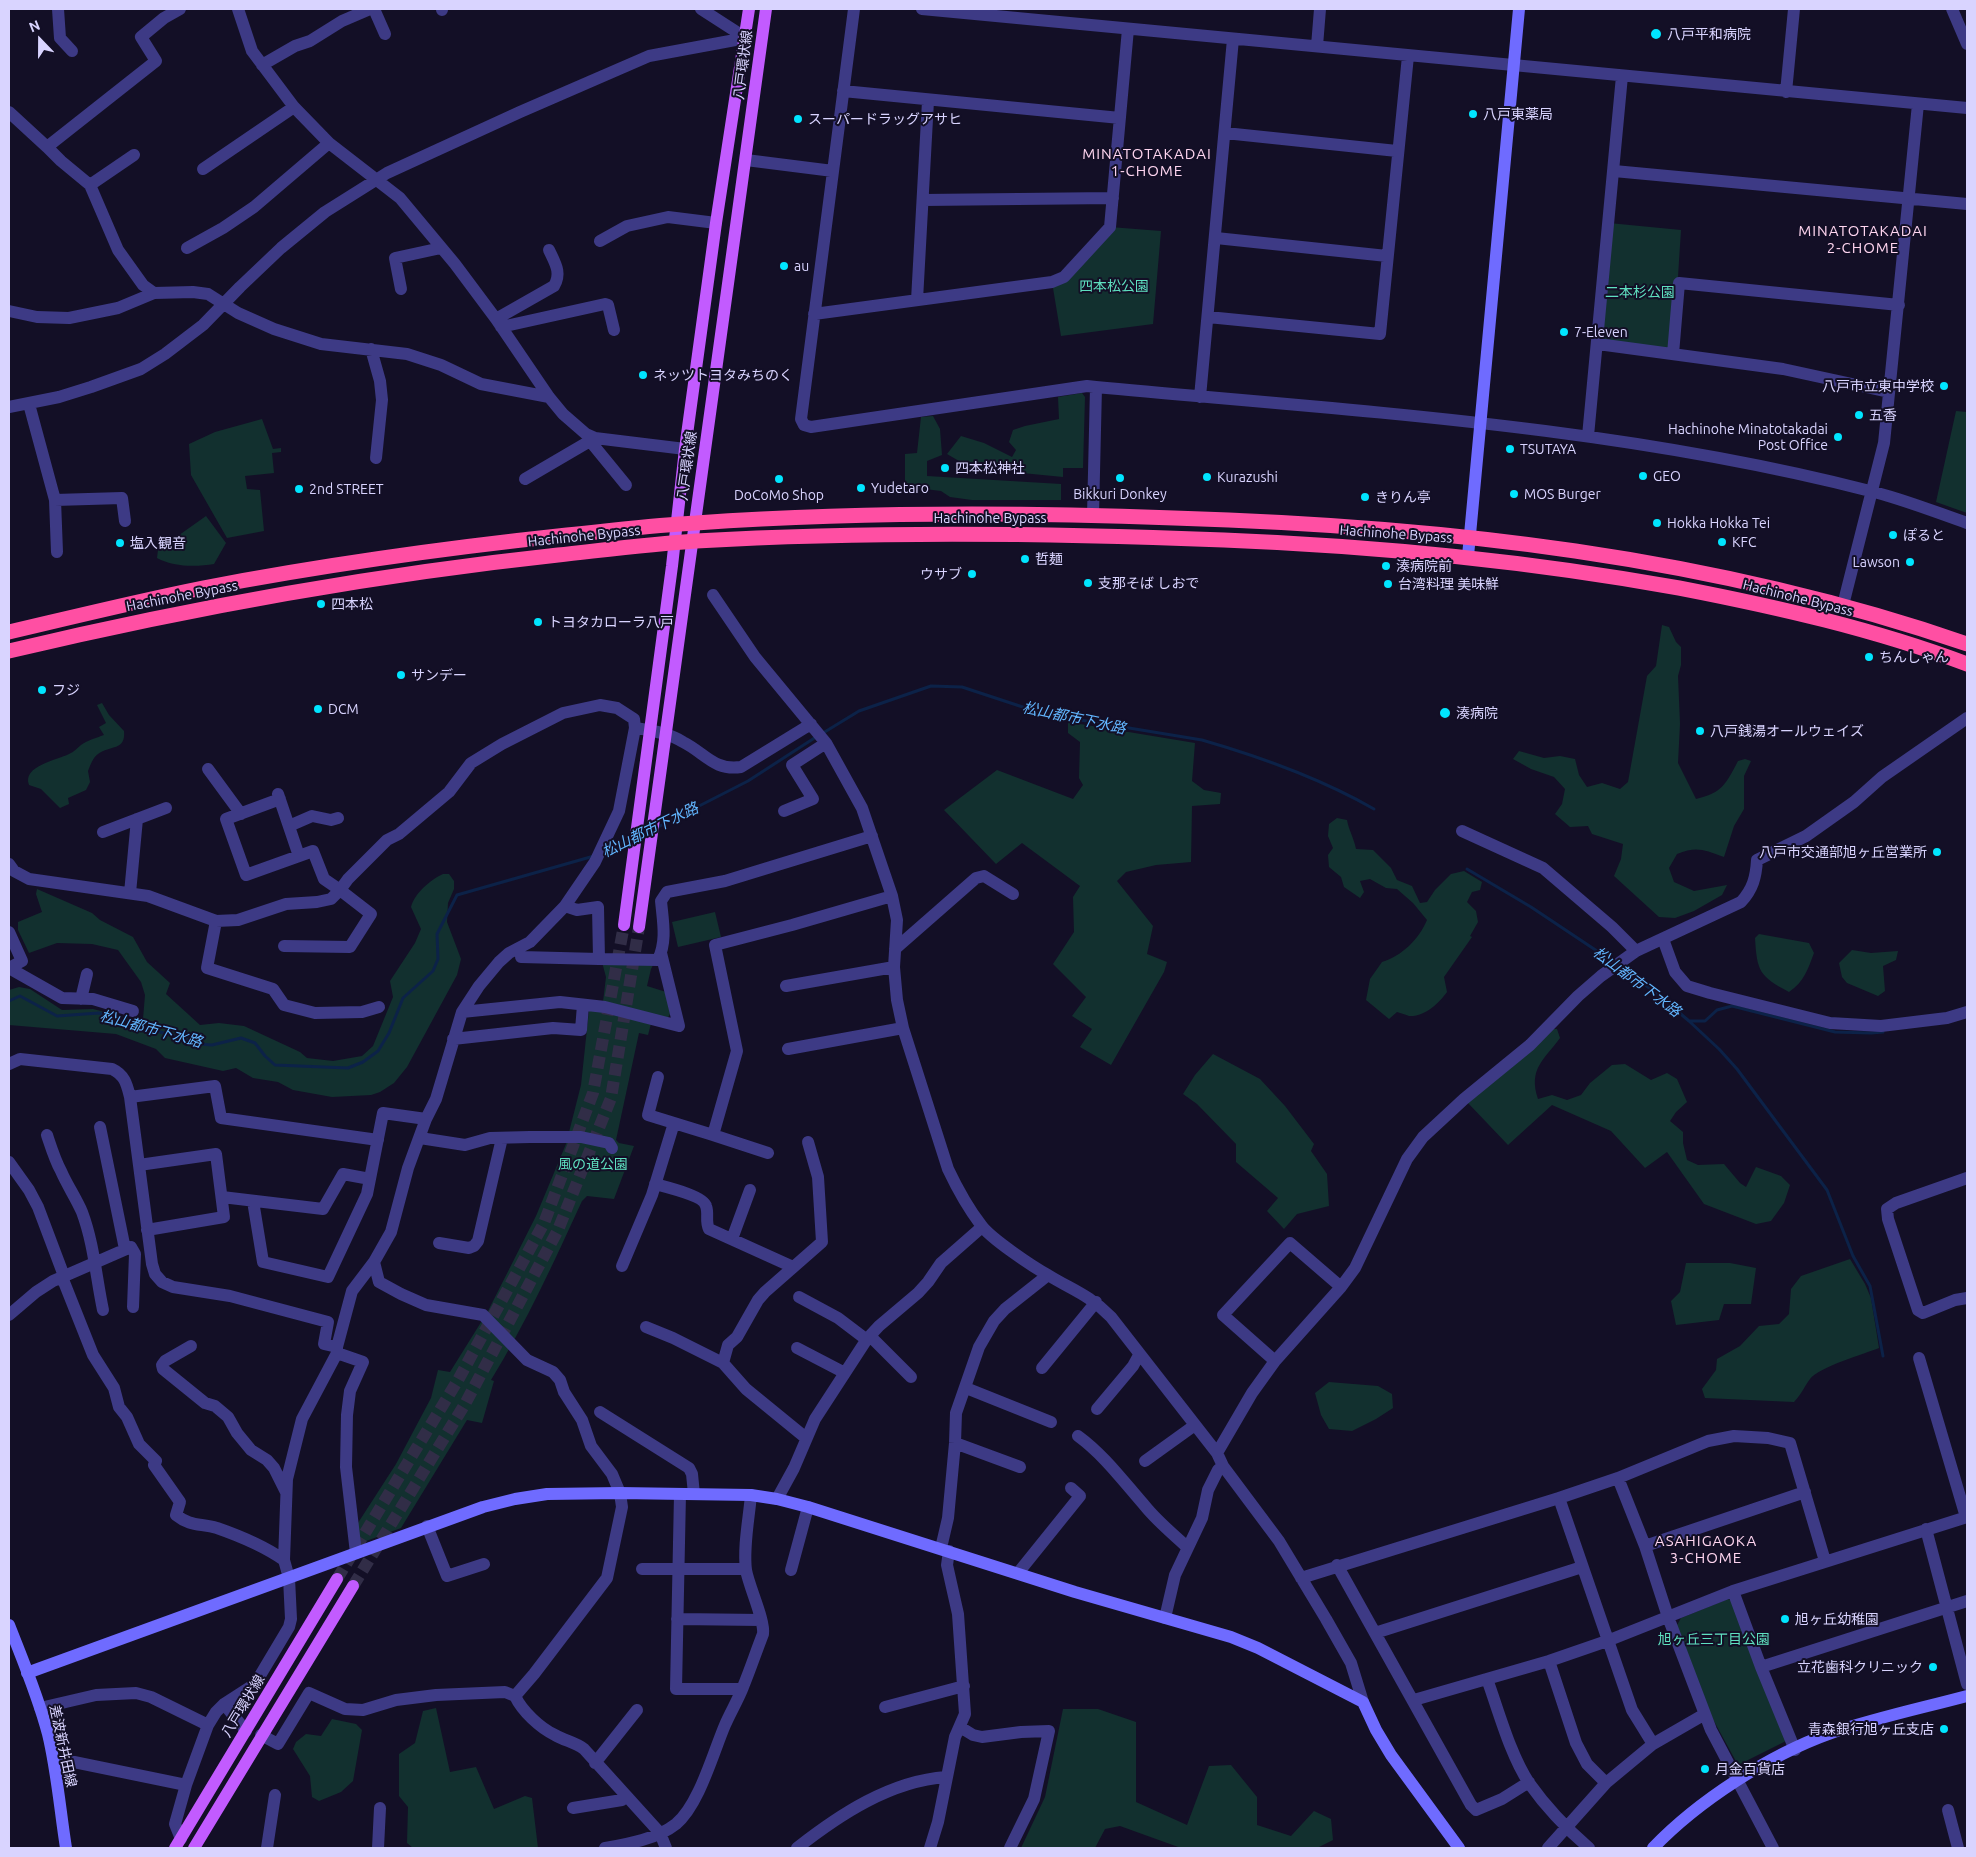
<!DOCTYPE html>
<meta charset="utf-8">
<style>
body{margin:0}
#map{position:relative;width:1976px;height:1857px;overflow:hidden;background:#130f26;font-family:Ubuntu,sans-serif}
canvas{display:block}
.frame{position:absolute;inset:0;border:10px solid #d9d4ff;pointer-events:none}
.north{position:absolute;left:15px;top:15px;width:50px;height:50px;-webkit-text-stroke:4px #130f26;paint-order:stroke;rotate:338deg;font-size:14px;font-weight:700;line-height:20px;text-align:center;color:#d9d4ff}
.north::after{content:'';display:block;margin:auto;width:18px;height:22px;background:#d9d4ff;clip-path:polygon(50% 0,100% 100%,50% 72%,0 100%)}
</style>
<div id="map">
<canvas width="1976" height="1857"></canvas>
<div class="frame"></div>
<div class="north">N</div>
</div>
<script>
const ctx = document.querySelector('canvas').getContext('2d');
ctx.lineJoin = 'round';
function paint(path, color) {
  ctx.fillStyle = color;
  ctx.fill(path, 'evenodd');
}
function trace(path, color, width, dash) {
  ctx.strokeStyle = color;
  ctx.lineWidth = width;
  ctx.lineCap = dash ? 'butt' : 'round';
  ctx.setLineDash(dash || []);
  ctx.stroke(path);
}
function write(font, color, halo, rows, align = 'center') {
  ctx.font = font + ' Ubuntu,"Noto Sans JP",sans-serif';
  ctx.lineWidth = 4;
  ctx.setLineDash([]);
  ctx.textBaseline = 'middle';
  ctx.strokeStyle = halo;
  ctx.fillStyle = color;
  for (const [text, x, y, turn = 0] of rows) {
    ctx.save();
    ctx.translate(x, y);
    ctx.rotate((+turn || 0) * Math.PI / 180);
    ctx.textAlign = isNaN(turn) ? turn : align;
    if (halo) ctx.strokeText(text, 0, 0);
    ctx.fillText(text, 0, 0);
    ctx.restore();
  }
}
paint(new Path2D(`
 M1609 223 1681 230 1673 354 1598 344Z
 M1110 227 1161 231 1153 324 1061 336 1052 282Z
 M1082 393 1085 397 1083 468H1063V477L971 468 947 454 961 436 984 443 1012 457 1016 450 1009 442 1013 430 1025 426 1059 419 1058 397Z
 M1956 411 1967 412V513L1936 502Z
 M933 416 940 429 942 455 927 461V476L1061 484V500H972L950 497 941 491 909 487 905 482V454L917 453 921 417Z
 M262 419 273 449 281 448V452L272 453 274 473 245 476 247 489 260 490 264 531 227 538 191 475 189 444 215 432Z
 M206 516 226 543 214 564C196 567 173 567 157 558L158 550Z
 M1662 625 1669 627 1676 642 1681 647V665L1678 676 1680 724 1678 763 1696 799C1722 793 1726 784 1738 761L1745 759 1751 761 1744 776V809L1734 826 1724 857C1704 850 1697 846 1677 854L1669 868 1674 882 1694 891 1727 885 1722 895 1694 911 1675 918 1659 917 1614 876 1621 859 1623 844 1592 834 1588 826 1570 827 1555 814 1562 804 1565 789 1554 777 1531 769 1513 759 1519 751 1544 758 1560 756 1575 759 1579 775 1587 787 1602 783 1620 789 1628 782 1647 676 1656 666Z
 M102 703 109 715 124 731C126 751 110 745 98 754 93 757 90 766 88 771L90 782 86 790 68 798 69 804 60 808 41 789 29 785C22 766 57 760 69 754 74 752 77 748 81 745 88 740 96 738 104 735L99 727 106 723 97 705Z
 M1068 722 1195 743 1192 781 1204 790 1221 793 1220 804 1192 806 1191 862 1156 865 1126 872 1117 881 1153 926 1147 954 1167 962 1164 972 1111 1065 1080 1047 1092 1029 1072 1016 1086 997 1053 964 1074 932 1073 897 1080 886 1022 843 996 864 944 810 997 770 1073 799 1083 785 1079 778 1080 742 1068 733Z
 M1337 818 1347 820C1349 831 1354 838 1356 849L1373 850 1391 868 1397 880 1412 886 1420 903 1427 902 1435 890 1451 874 1464 871 1482 882 1480 890 1472 892 1467 902 1476 911 1478 922 1470 936 1472 937 1444 977 1447 992C1439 1003 1425 1017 1409 1016 1406 1015 1401 1013 1397 1012L1389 1019 1366 1000 1370 979 1382 962C1402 956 1419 939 1427 920L1413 903 1397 889 1386 888 1370 879 1360 881 1364 892 1360 898 1344 887 1341 877 1329 867 1328 855 1333 848 1328 836 1329 824Z
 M443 874H449L454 881V889L448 903 447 922 461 959 457 975 407 1067 394 1083 380 1092 371 1095 332 1097 293 1090 278 1082 253 1078 236 1068 223 1071 165 1058 156 1049 116 1034 9 1025V990L19 987 30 989 62 1010 93 1009 137 1020 143 1019 145 995 141 982 118 950 92 944 57 943 29 953 18 930V922L42 912 36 894 37 889 92 913 100 920 133 937 147 962 170 983 166 994 200 1025 219 1023 244 1026 300 1052 307 1058 333 1061 362 1056 373 1046 393 997 390 981 415 943 421 929 411 907C415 893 430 880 443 874Z
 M715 912 721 937 678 947 672 922Z
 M1759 934 1809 943 1814 953C1808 969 1804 982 1789 992 1759 976 1757 971 1755 938Z
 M1852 950 1871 953 1898 951 1896 960 1883 966 1885 991 1878 996 1847 983 1842 977 1839 963Z
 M602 962 654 963 651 969 647 986 666 992 672 1011 667 1019 653 1016 648 1035 639 1033 616 1140 619 1143 634 1146 614 1199 587 1196 582 1201C554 1262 526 1323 491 1380L494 1381 482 1423 467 1420 401 1528 361 1543 356 1526 396 1464 431 1398 438 1370 450 1372 488 1311 536 1216 566 1144 581 1085 589 1010H602L606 977Z
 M1551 1029H1557L1560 1038C1544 1060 1528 1069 1538 1099L1552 1095 1567 1100 1581 1095 1590 1083 1612 1065 1625 1064 1651 1080 1667 1073 1677 1079 1687 1102 1676 1112 1670 1121 1683 1132V1143L1687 1160 1698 1165 1724 1164 1740 1183 1746 1187 1756 1167 1781 1176 1790 1185 1784 1203 1771 1221 1756 1224 1704 1204 1667 1152 1645 1168 1611 1131 1552 1105 1508 1145 1468 1103Z
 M1213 1054 1260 1079 1285 1106 1314 1144 1311 1151 1327 1174 1329 1206 1297 1214 1284 1229 1267 1211 1278 1198 1236 1162V1144L1197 1104 1183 1094 1195 1075Z
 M1850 1259 1865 1284 1871 1298 1879 1348C1864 1354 1819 1367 1810 1379 1804 1387 1801 1395 1794 1402L1705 1398 1702 1389 1716 1370 1717 1359 1740 1346 1759 1326 1779 1324 1789 1314 1791 1289 1801 1276Z
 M1686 1263H1730L1756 1268 1751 1304H1724L1719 1320 1676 1325 1671 1301 1680 1292Z
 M1329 1382 1378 1386 1392 1394 1393 1408 1376 1419 1352 1431 1329 1429 1321 1415 1315 1393Z
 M1728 1599 1734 1602 1786 1741 1738 1765 1709 1712 1676 1627 1681 1618Z
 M436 1708 450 1772 476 1767 494 1809 525 1796 532 1798 538 1848H413L407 1843 408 1807 399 1796V1754L415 1743 423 1711Z
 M1063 1709H1098L1136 1722V1802L1187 1825 1209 1766 1231 1765 1257 1797V1825L1291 1836 1314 1811 1331 1819 1333 1840 1317 1848H1181L1120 1826 1105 1829 1095 1848H1021L1045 1797Z
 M332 1719 356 1724 362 1730 353 1781 341 1792 319 1801 312 1797 310 1776 293 1749 296 1742 306 1734 321 1736Z`), '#12302f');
trace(new Path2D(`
 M823 733 859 711 931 686 962 687 1044 714 1202 740C1261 757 1320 778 1374 809
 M656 828 748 781 816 737
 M604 852 633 840
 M1467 869 1531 907 1615 963
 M1620 967 1655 992 1689 1021H1705L1717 1010 1732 1006 1835 1032 1871 1033 1883 1032
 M9 1001 20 996 57 1016 99 1013 199 1044 212 1045 241 1038 255 1043 265 1056 275 1065 348 1068 363 1062 378 1051 389 1033 403 998 433 971 438 959 437 934 457 895 594 856
 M1690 1022 1719 1049 1737 1069 1827 1190 1853 1256 1870 1286 1883 1356`), '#0c2248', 3);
trace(new Path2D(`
 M337 1579 458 1380 544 1223 593 1093 624 925
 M353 1586 465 1404 558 1230 611 1098 639 927`), '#312d47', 12, [12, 6]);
trace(new Path2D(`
 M58 9 60 38 72 51
 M238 9 252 51 294 107 329 143 400 198 455 264 496 319 549 397 563 414 586 434 595 438 685 449
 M374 9 385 34
 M442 9V10
 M701 9 746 38
 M854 9 801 419 804 425 811 427 1087 386 1096 387C1355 411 1617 426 1870 491 1903 499 1935 512 1967 523
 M922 9 1967 108
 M1952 9 1967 44
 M1317 46 1320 9
 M262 65 295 46 310 41 342 21 370 9
 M843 91 1120 118
 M1786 92 1794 9
 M9 112 47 147
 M1225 133 1397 151
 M746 160 833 171
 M203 169 294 107
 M1614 171 1967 204
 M90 185 134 155
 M923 200 1113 198
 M1216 238 1387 256
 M600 241 627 226 668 217 716 223
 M187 248 223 228 254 207 329 143
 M401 289 395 258 441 248
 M154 293 143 285 118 250 90 185 61 161 47 147 156 61 141 37 164 18 180 9
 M917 300 928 101
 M9 311 37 317 69 318 118 308 154 293 193 292 208 294 238 313 274 329 321 344 407 354 441 365 481 384 549 397
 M814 314 1052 282 1064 277 1110 227 1128 29
 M1208 317 1380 334 1408 56
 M496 319 554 286C562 273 555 263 549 250
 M501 327 605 304 608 305 614 330
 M1598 344 1783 369 1889 392
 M371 349 380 381 382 400 376 458
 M1673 354 1679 283 1899 305
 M1200 397 1233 39
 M29 404 55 500 57 552
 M9 407 59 397 91 387 141 369 165 354 203 325 240 287 281 248 325 212 387 173 520 112 649 56 746 38
 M1588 436 1622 76
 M590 441 626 485
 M525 479 595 438
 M55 500 122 498 125 521
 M1093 515 1096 387
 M713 595 755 657 826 743 862 808 892 896 897 920 894 967 897 1000 903 1028 948 1169C957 1188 968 1208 981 1225 990 1238 1033 1267 1048 1275 1074 1291 1088 1294 1111 1317L1217 1453 1223 1466 1279 1541 1326 1619 1351 1663 1363 1702
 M1843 605 1884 443 1918 104
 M208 769 241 814
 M278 794 299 856 313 851 324 879 340 890 348 879 387 840 399 834 449 792 471 763 502 744 563 713 600 705 617 708 634 719 635 728C651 730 669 733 683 742 705 753 714 771 741 767L811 724
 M280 799 226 819 246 875 299 856
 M784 811 813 799 792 765 826 743
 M289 826 312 816 331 820 338 818
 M1462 831 1543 868 1612 927 1636 951
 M103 832 166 808
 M9 864 14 871 29 879 148 896 216 921 238 920 286 904 317 902 331 899 340 890 371 914 350 947 284 946
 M130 893 137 819
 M565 906 577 910 598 907 599 959 658 960C667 941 663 922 661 901L667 892 725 881 872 836
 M216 921 207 968 273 989 284 1005 315 1013 362 1012 379 1007
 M1663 939 1675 972 1687 986 1710 993 1830 1023 1881 1026 1947 1018 1967 1012
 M895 949 976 878 984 876 1013 894
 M521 957 599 959
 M9 968 62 998 93 999 133 1011
 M9 968 22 961 9 932
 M786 986 894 967
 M81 999 87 974
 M462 1012 560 1002 605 1007 679 1026 661 953
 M453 1039 553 1028 581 1030 583 1005
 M788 1049 903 1028
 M9 1064 20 1059 112 1069C125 1075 127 1085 130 1097L152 1264 155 1274 162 1282 173 1287 230 1296 328 1322 324 1344 337 1347
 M658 1077 648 1115 713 1135 737 1051 715 945 792 925 892 896
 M130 1097 215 1086 221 1118 378 1140
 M100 1127 125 1249
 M47 1135C51 1147 55 1160 61 1171 67 1185 76 1198 82 1212 94 1244 96 1277 103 1310
 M713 1135 768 1153
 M420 1138 465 1145 490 1138 530 1137H581L609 1143 612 1148
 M9 1162 29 1190 38 1207 64 1276
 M139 1165 216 1154 224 1217 147 1230
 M1967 1178 1896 1203 1887 1209 1888 1219 1918 1310 1923 1313 1955 1300 1967 1298
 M655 1184C666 1187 704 1196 706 1206 709 1214 705 1221 709 1229L793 1267
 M222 1197 323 1209 343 1174 370 1179
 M253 1201 263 1262 328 1277 367 1194 383 1113 426 1119
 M732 1239 750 1190
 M439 1243 469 1248 474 1246 478 1241 502 1138
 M622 1266 652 1195 674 1123
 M62 1277 93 1355 114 1388 119 1407 127 1417 139 1444 156 1461 154 1465 180 1502 176 1515C191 1527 200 1523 217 1528 240 1536 264 1546 284 1560
 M799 1297 838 1318 867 1340
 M9 1315 36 1292 53 1281 131 1247 135 1254 133 1307
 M646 1327 673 1338 723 1363 746 1389 806 1438
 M870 1336 911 1377
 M191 1346 165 1361 162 1365 163 1369 205 1403 215 1406 228 1417 237 1433 251 1450 267 1460 274 1468 286 1492
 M797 1348 845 1373
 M337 1353 363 1362 350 1391 347 1415 346 1467 356 1553
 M1919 1358 1966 1517
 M1275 1361 1223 1315 1290 1243 1341 1287
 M723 1363 728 1345 737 1337 758 1300 765 1292 822 1242 818 1177 808 1142
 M1042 1368 1096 1302
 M966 1388 1051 1422
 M1097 1409 1133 1366 1139 1355
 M600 1412 689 1468 692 1474 694 1494
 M1078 1436C1104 1455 1123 1481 1145 1506 1157 1521 1173 1534 1187 1547
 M955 1443 1020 1467
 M1217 1453 1252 1393 1275 1361 1341 1287 1355 1268 1407 1159 1423 1137 1464 1099 1530 1045 1578 996 1601 976 1636 951 1741 902C1753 889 1756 877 1757 860L1806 836 1854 802 1882 777 1967 718
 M1145 1461 1195 1425
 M1618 1478 1645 1546 1668 1617 1711 1730 1773 1848
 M680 1494 676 1689H742
 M1559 1498 1632 1710 1653 1744
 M777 1499 794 1468 815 1419 867 1339 879 1326 918 1293 928 1282 941 1263 982 1227
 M427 1526 447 1576 484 1564
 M1926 1529 1967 1684
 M1645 1546 1805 1492
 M941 1548 948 1518 955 1443 956 1413 979 1347 994 1321 1005 1309 1048 1275
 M1337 1565 1471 1805 1476 1810 1502 1799 1529 1782
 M642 1569H746
 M791 1570 808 1507
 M1018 1573 1080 1496 1071 1488
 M1301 1578 1559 1498 1618 1478 1708 1441 1734 1436 1768 1438 1790 1443 1825 1561
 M1733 1591 1761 1667 1795 1750
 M1165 1618 1175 1575 1202 1518 1208 1490 1218 1470 1223 1466
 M677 1619 761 1620
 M1375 1633 1582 1567
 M1549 1661 1576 1743 1587 1764 1606 1783
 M1761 1667 1967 1601
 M1487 1679C1499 1712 1510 1754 1529 1783 1546 1807 1567 1829 1589 1848
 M515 1696C522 1711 540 1728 555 1735 565 1741 575 1742 584 1749L660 1833 666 1848
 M1414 1700 1549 1661 1607 1641 1733 1591 1967 1517
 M224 1704 246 1731
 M885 1707 964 1686
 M40 1708 96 1695 136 1693 151 1697 208 1725
 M960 1727 973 1735 982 1737 1021 1732 1049 1731 1034 1799 1010 1848
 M261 1735 278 1744 309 1693 345 1709 363 1710 396 1700 436 1695 505 1692 515 1696 534 1674 607 1578 622 1507 620 1493 612 1474 591 1446 582 1420 564 1392 560 1380 553 1372 527 1360 483 1315 426 1305 401 1294 379 1282 374 1262
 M54 1761 74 1762 186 1785
 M595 1763 637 1710
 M573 1808 622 1800 626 1797
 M1948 1810 1958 1848
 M181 1839 175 1824 186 1785 208 1725 216 1712 224 1704 255 1684 289 1627 291 1619 289 1578 284 1560 287 1479 302 1419 337 1353V1347L352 1291 374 1262 391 1232 408 1168 426 1119 436 1099 462 1012 479 986 499 962 509 953 530 942 565 906 595 862 619 811 635 728
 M267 1848 275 1795
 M378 1848 380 1808
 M605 1848C628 1844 657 1839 676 1824 699 1805 713 1753 725 1725 730 1713 738 1700 743 1687 750 1670 756 1652 763 1634 765 1620 749 1587 746 1570 743 1547 749 1518 751 1495
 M797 1848C839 1815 890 1781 946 1777
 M930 1848 938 1822 955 1737 965 1714 958 1614 947 1565 949 1551
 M1548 1848 1606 1783 1653 1744 1705 1714`), '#3d3a85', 12);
trace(new Path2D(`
 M1468 556 1519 9
 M9 1625C23 1661 38 1696 48 1734 57 1771 60 1810 66 1848
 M27 1673 483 1507 515 1499 547 1494 620 1493 751 1495 777 1499 808 1507 1075 1592 1231 1637 1258 1648 1363 1702 1376 1730 1391 1755 1459 1848
 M1653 1848C1698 1801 1769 1755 1831 1733 1875 1718 1922 1708 1967 1696`), '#6f6bff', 12);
trace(new Path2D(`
 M624 925 672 566 685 449 716 223 749 9
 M639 927 766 9
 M175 1848 337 1579
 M194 1848 353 1586`), '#c25bff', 12);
trace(new Path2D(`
 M9 632C73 617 138 601 203 588 323 565 445 548 567 535 610 531 653 525 696 523 855 512 1015 512 1174 518 1442 526 1712 556 1967 644
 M9 651C190 608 372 575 558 555 604 550 650 544 696 541 872 531 1048 533 1224 540 1377 546 1528 561 1679 588 1777 607 1874 629 1967 664`), '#ff4fa3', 15);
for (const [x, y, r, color] of [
 [1656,34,6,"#00e5ff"],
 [1473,114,5,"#00e5ff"],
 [798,119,5,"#00e5ff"],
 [784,266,5,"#00e5ff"],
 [1564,332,5,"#00e5ff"],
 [643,375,5,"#00e5ff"],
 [1944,386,5,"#00e5ff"],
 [1859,415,5,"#00e5ff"],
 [1838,437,5,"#00e5ff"],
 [1510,449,5,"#00e5ff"],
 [945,468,5,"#00e5ff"],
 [1643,476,5,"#00e5ff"],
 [1207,477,5,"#00e5ff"],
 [1120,478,5,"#00e5ff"],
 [779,479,5,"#00e5ff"],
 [861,488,5,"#00e5ff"],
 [299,489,5,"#00e5ff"],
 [1514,494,5,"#00e5ff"],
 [1365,497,5,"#00e5ff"],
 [1657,523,5,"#00e5ff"],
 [1893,535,5,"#00e5ff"],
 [1722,542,5,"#00e5ff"],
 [120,543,5,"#00e5ff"],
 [1025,559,5,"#00e5ff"],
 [1910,562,5,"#00e5ff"],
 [1386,566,5,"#00e5ff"],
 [972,574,5,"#00e5ff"],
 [1088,583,5,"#00e5ff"],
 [1388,584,5,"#00e5ff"],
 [321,604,5,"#00e5ff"],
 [538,622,5,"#00e5ff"],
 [1869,657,5,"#00e5ff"],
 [401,675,5,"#00e5ff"],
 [42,690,5,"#00e5ff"],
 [318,709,5,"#00e5ff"],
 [1445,713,6,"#00e5ff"],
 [1700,731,5,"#00e5ff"],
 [1937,852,5,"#00e5ff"],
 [1785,1619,5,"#00e5ff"],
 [1933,1667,5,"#00e5ff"],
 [1944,1729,5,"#00e5ff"],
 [1705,1769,5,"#00e5ff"]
]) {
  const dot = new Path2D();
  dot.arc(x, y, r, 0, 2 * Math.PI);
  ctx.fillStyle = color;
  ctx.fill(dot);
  trace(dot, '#130f26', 2);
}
write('14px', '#d9d4ff', '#130f26', [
 ["八戸平和病院",1667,34],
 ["八戸東薬局",1483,114],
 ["スーパードラッグアサヒ",808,119],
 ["au",794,266],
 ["7-Eleven",1574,332],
 ["ネッツトヨタみちのく",653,375],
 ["八戸市立東中学校",1934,386,"right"],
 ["五香",1869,415],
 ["Hachinohe Minatotakadai",1828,429,"right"],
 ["Post Office",1828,445,"right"],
 ["TSUTAYA",1520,449],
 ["四本松神社",955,468],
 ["GEO",1653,476],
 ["Kurazushi",1217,477],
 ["Yudetaro",871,488],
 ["2nd STREET",309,489],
 ["Bikkuri Donkey",1120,494,"center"],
 ["MOS Burger",1524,494],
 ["DoCoMo Shop",779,495,"center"],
 ["きりん亭",1375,497],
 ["Hokka Hokka Tei",1667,523],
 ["ぽると",1903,535],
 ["KFC",1732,542],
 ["塩入観音",130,543],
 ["哲麺",1035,559],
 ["Lawson",1900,562,"right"],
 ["湊病院前",1396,566],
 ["ウサブ",962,574,"right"],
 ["支那そば しおで",1098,583],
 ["台湾料理 美味鮮",1398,584],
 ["四本松",331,604],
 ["トヨタカローラ八戸",548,622],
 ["ちんしゃん",1879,657],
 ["サンデー",411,675],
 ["フジ",52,690],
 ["DCM",328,709],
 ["湊病院",1456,713],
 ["八戸銭湯オールウェイズ",1710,731],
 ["八戸市交通部旭ヶ丘営業所",1927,852,"right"],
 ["旭ヶ丘幼稚園",1795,1619],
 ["立花歯科クリニック",1923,1667,"right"],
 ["青森銀行旭ヶ丘支店",1934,1729,"right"],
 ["月金百貨店",1715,1769]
], 'left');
write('14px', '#d9d4ff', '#130f26', [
 ["八戸環状線",743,65,-83],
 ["八戸環状線",687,466,-82],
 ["Hachinohe Bypass",990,518],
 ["Hachinohe Bypass",1396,534,4],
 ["Hachinohe Bypass",584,536,-6],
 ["Hachinohe Bypass",182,596,-11],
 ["Hachinohe Bypass",1798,598,14],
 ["八戸環状線",243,1706,-59],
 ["差波新井田線",63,1746,78]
]);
write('14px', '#5fe0c0', '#130f26', [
 ["四本松公園",1114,286],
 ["二本杉公園",1640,292],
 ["風の道公園",593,1164],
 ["旭ヶ丘三丁目公園",1714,1639]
]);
ctx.letterSpacing = '1px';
write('15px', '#ffd6f0', '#130f26', [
 ["MINATOTAKADAI",1147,154],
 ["1-CHOME",1147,171],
 ["MINATOTAKADAI",1863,231],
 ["2-CHOME",1863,248],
 ["ASAHIGAOKA",1706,1541],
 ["3-CHOME",1706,1558]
]);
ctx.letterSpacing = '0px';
write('italic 15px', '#62b6ff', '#130f26', [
 ["松山都市下水路",1074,718,12],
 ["松山都市下水路",650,830,-26],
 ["松山都市下水路",1637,982,37],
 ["松山都市下水路",151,1029,15]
]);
</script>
